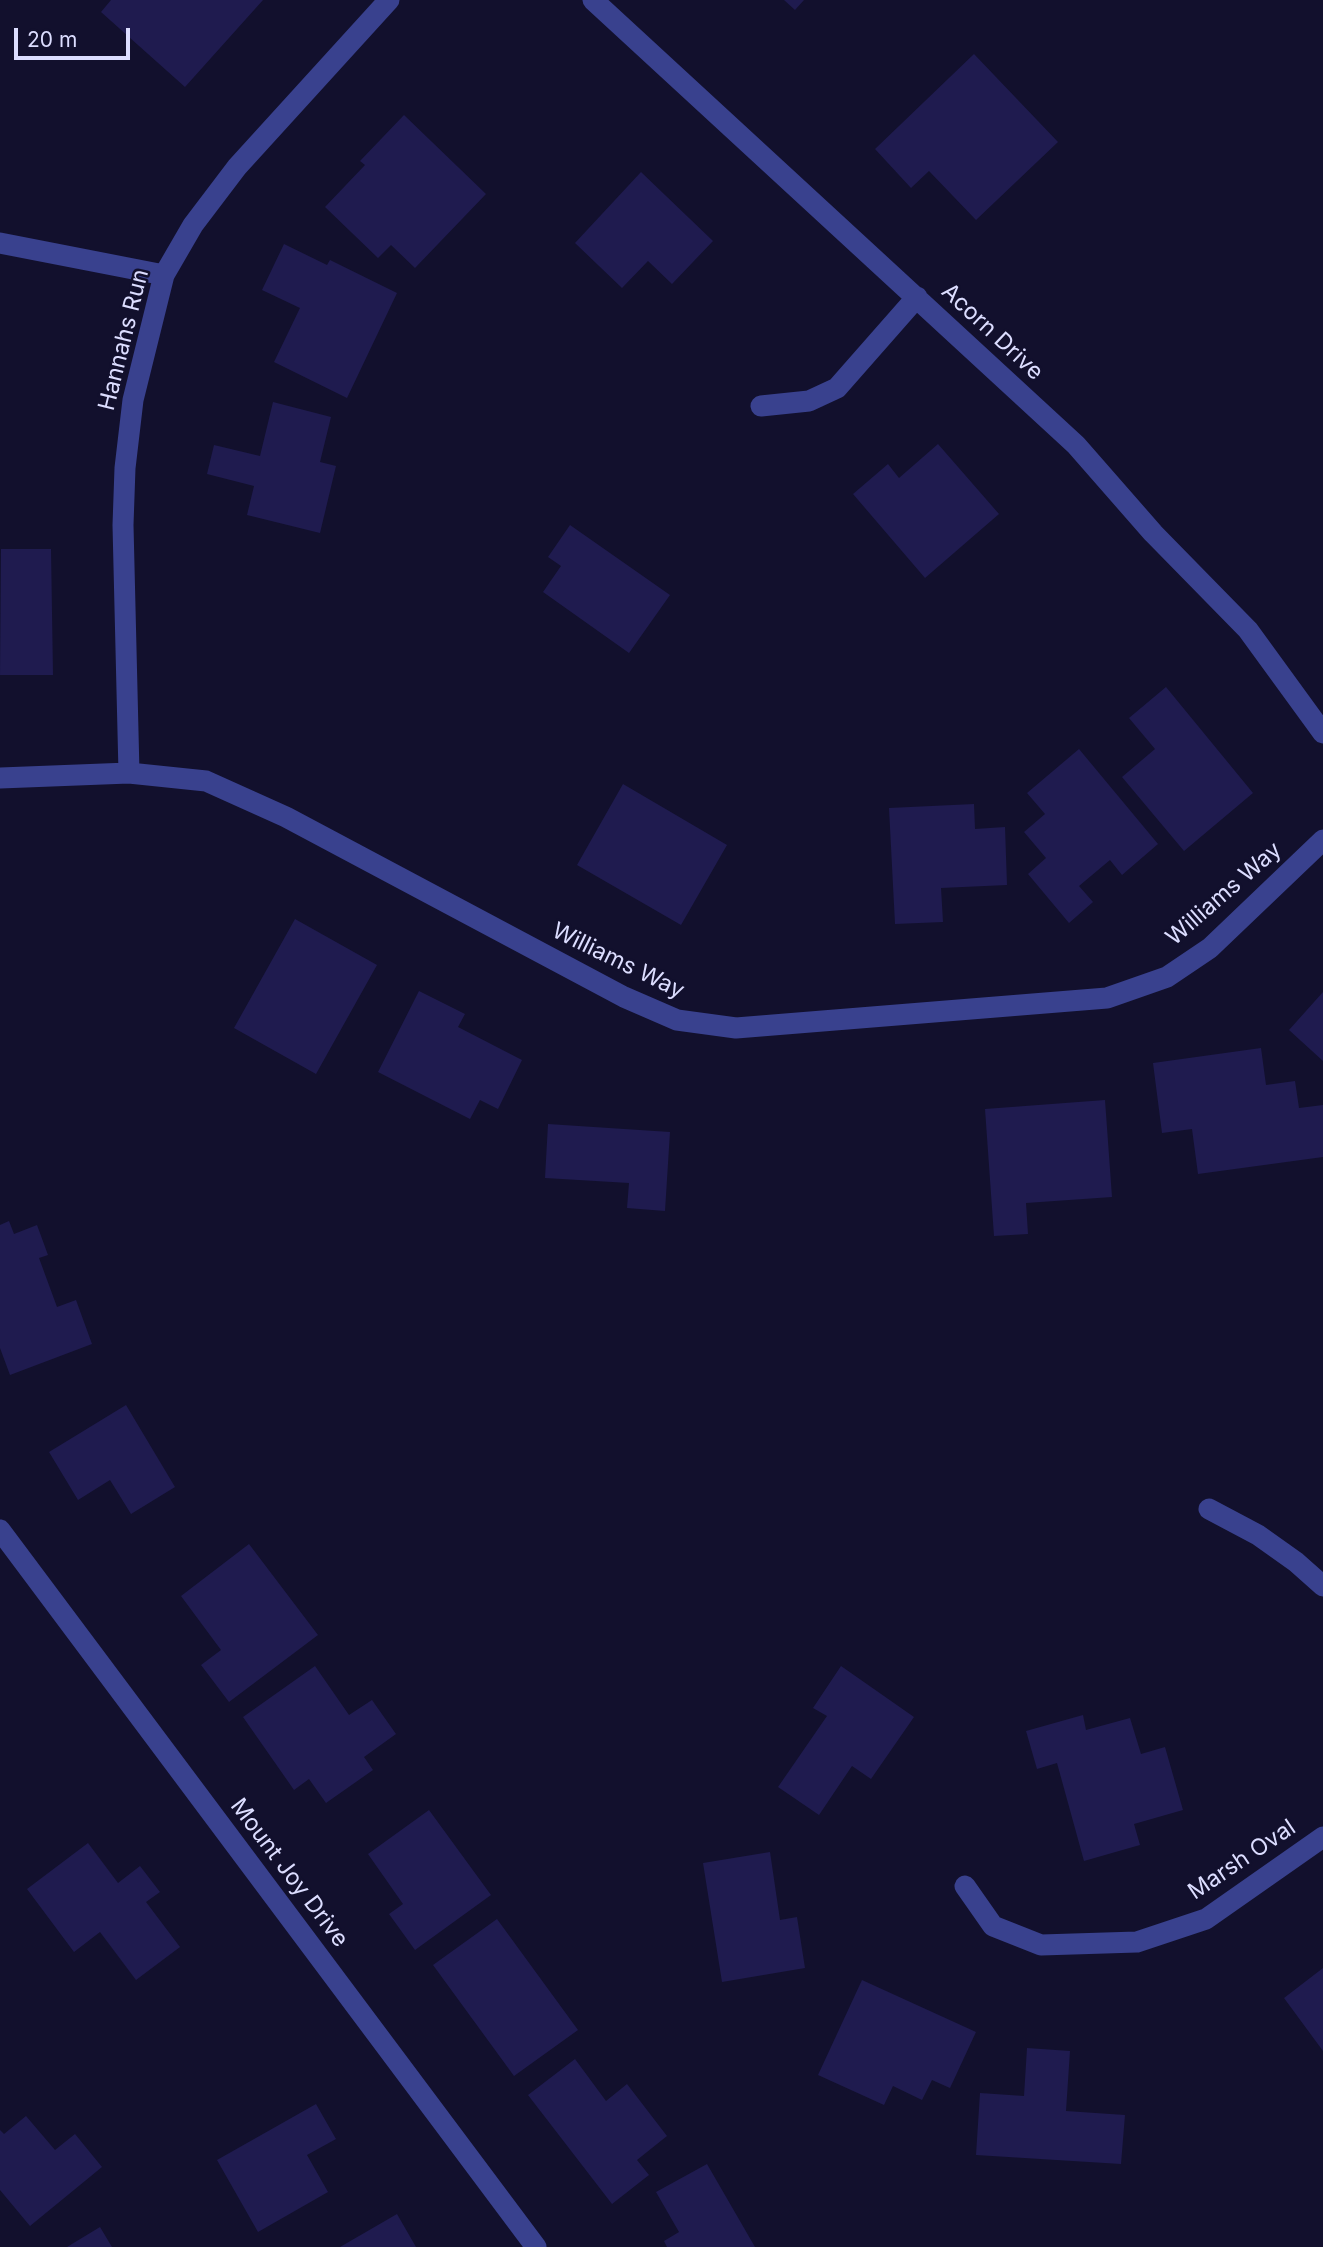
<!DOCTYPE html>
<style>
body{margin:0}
#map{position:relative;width:1323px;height:2247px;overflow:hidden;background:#12102d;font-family:Inter,sans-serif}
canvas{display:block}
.scale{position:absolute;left:14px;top:28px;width:116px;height:32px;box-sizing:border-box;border:4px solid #dcddff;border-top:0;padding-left:9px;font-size:21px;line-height:24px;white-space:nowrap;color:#dcddff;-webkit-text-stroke:5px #12102d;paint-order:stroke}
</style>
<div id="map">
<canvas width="1323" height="2247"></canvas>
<div class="scale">20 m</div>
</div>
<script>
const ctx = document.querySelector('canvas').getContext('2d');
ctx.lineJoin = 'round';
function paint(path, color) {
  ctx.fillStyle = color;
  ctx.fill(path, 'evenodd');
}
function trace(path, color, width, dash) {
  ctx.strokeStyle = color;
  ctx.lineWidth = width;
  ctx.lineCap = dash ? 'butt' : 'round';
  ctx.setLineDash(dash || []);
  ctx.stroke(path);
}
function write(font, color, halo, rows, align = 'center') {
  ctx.font = font + ' Inter,sans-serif';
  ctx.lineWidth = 5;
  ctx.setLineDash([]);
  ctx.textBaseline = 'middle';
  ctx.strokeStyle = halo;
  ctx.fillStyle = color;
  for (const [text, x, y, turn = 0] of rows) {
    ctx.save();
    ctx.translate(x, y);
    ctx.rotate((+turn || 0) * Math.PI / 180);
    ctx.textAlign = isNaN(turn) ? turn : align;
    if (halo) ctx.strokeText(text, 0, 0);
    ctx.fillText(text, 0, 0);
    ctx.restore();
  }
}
paint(new Path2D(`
 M111 0H263L185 87 101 12Z
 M784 0H804L795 10Z
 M974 54 1058 142 976 220 929 171 911 188 875 149Z
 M404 115 486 194 415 268 391 245 378 258 325 207 365 165 360 161Z
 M641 172 713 241 672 284 648 261 622 288 575 243Z
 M284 244 327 265 330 260 397 293 347 398 274 362 300 308 262 290Z
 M273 402 331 417 320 462 336 466 320 533 247 515 254 486 207 474 214 445 260 456Z
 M938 444 999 514 925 578 853 494 888 464 899 478Z
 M570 525 670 595 629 653 543 592 561 566 548 557Z
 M1 549H51L53 675H0Z
 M1166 687 1253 793 1184 851 1122 777 1155 749 1129 718Z
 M1079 749 1158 844 1122 875 1110 860 1079 886 1093 902 1069 923 1028 874 1046 858 1024 832 1045 814 1027 793Z
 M623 784 727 845 681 925 577 865Z
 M974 804 975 829 1005 827 1007 885 941 888 943 922 895 924 889 808Z
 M295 919 377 965 316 1074 234 1028Z
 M419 991 465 1014 458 1027 522 1060 498 1109 480 1100 470 1119 378 1072Z
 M1323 992V1061L1289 1030Z
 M1261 1048 1266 1085 1295 1081 1299 1108 1323 1105V1157L1198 1174 1192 1129 1162 1133 1153 1063Z
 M1105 1100 1112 1197 1026 1203 1028 1234 994 1236 985 1109Z
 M548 1124 670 1132 665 1211 627 1208 629 1183 545 1178Z
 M9 1221 14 1234 37 1225 48 1255 39 1258 57 1307 76 1300 92 1344 10 1375 0 1348V1225Z
 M126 1405 175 1487 131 1514 110 1480 78 1500 49 1452Z
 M249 1544 318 1635 229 1702 201 1665 221 1650 181 1596Z
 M315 1666 349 1715 372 1700 396 1734 364 1757 373 1770 326 1803 309 1779 294 1790 243 1717Z
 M841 1666 914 1717 871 1779 852 1766 819 1815 778 1787 827 1716 813 1708Z
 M1083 1715 1086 1730 1130 1718 1141 1754 1165 1747 1183 1810 1134 1824 1140 1845 1084 1861 1057 1763 1037 1769 1026 1731Z
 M429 1810 491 1895 415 1950 389 1914 403 1904 368 1854Z
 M88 1843 118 1883 140 1866 160 1892 146 1902 180 1947 136 1980 100 1932 74 1952 27 1889Z
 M770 1852 780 1920 797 1917 805 1968 722 1982 703 1863Z
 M497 1919 578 2030 514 2076 433 1965Z
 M1323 1968V2051L1284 1998Z
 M862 1980 976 2032 950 2088 932 2080 922 2100 893 2086 884 2105 818 2075Z
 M1027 2048 1070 2051 1066 2111 1125 2115 1121 2164 976 2155 980 2093 1024 2096Z
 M575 2059 606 2101 627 2084 667 2136 637 2160 649 2175 612 2204 528 2095Z
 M316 2104 336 2139 307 2155 328 2192 258 2232 217 2160Z
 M26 2116 55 2150 75 2134 102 2167 30 2226 0 2190V2130L4 2134Z
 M707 2164 755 2247H667L664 2241 679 2232 656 2192Z
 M397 2214 416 2247H340Z
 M100 2227 112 2247H67Z`), '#1f1b4f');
trace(new Path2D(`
 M593 0 1076 445 1153 533 1248 630 1323 733
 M0 243 164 275
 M761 406 809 401 837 388 917 297
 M129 773 123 525 125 468 133 400 164 275 193 225 237 167 389 0
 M0 778 129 773 206 781 286 817 624 997 677 1020 736 1028 1107 998 1167 977 1210 948 1323 840
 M1209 1509 1258 1535 1296 1562 1323 1586
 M0 1530 536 2247
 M965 1886 993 1926 1041 1945 1137 1942 1206 1919 1323 1837`), '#39418e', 21);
write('23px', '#dcddff', '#12102d', [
 ["Acorn Drive",992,332,43],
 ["Hannahs Run",124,340,-76],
 ["Williams Way",1224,894,-41],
 ["Williams Way",618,961,26],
 ["Marsh Oval",1242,1860,-34],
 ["Mount Joy Drive",289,1873,53]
]);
</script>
